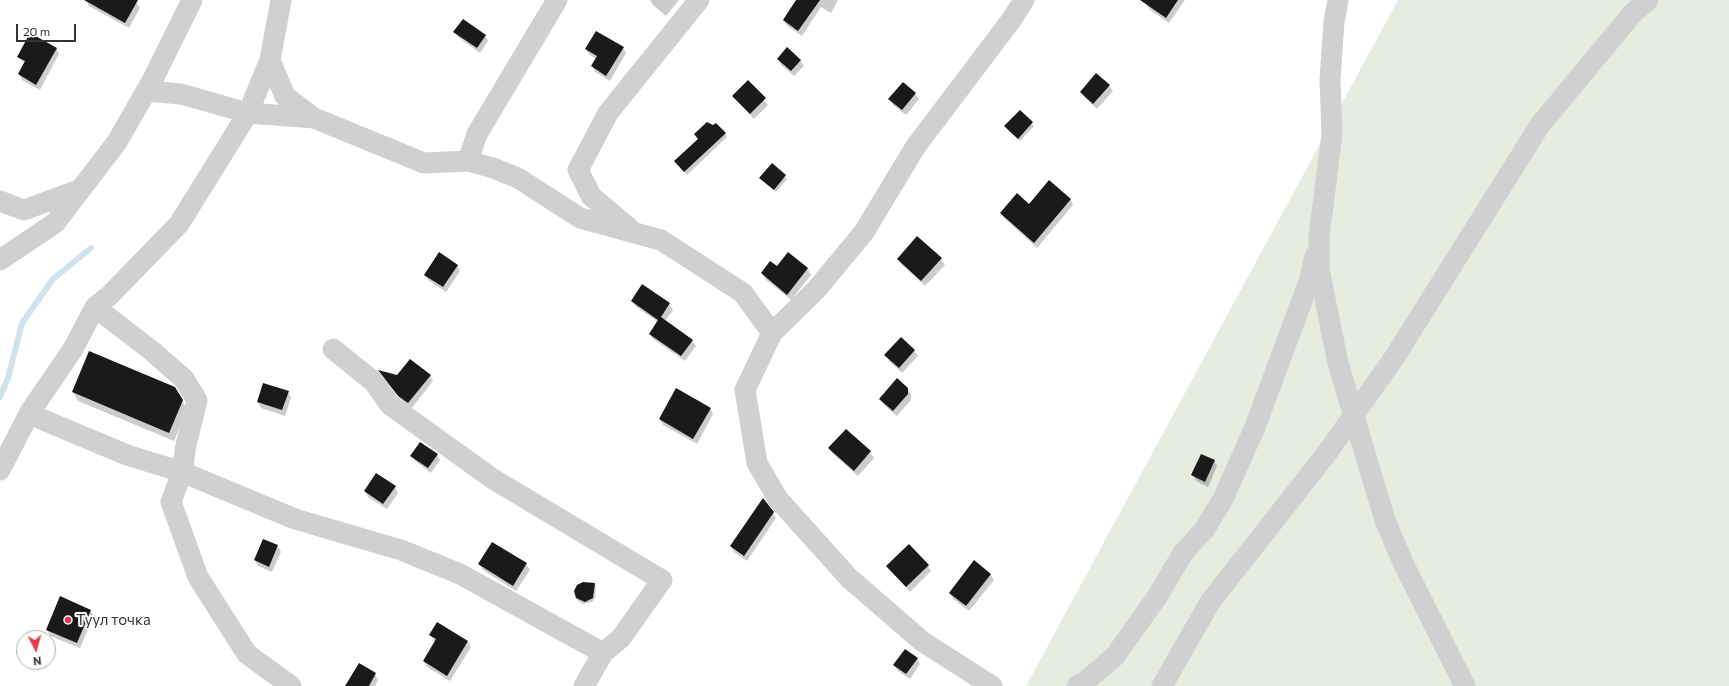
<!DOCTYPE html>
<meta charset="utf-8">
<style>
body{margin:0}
#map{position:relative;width:1729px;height:686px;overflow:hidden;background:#fff;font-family:Commissioner,sans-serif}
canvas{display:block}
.north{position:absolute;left:16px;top:630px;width:40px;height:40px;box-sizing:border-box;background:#fff;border:1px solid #adadad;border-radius:50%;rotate:174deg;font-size:11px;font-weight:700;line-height:16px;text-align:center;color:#333}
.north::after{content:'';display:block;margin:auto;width:14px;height:18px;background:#e63946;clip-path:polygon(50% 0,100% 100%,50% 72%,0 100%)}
.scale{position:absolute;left:16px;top:24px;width:60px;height:18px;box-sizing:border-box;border:2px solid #333;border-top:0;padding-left:5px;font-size:12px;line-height:14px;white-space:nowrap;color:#333;-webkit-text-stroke:3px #fff;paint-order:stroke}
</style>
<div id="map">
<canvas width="1729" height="686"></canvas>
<div class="north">N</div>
<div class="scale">20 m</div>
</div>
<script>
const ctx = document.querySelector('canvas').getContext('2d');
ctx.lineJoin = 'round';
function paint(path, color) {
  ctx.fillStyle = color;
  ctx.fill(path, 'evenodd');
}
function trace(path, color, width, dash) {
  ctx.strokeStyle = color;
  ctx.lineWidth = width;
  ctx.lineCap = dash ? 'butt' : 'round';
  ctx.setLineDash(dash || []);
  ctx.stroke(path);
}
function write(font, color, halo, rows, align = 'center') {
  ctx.font = font + ' Commissioner,sans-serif';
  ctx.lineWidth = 4;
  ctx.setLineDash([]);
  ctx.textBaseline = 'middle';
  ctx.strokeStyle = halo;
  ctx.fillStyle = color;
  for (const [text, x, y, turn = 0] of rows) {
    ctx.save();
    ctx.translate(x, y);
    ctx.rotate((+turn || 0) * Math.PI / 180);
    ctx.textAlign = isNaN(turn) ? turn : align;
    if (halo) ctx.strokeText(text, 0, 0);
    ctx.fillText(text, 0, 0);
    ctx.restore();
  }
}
paint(new Path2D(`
 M1398 0H1729V686H1026Z`), '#e6ecdf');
paint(new Path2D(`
 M86 0H132L136 2 140 8 129 28 89 6Z
 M650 0H679L666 16 653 5Z
 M798 0H838L831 13 821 7 802 36 787 26 784 20Z
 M1149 0H1185L1169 23 1150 10 1146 4Z
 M455 32 485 35 488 41 480 53 458 37Z
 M56 48 59 54 40 90 22 80 19 74 25 64 18 57Z
 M623 48 626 53 610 81 595 72 592 66 596 59 589 54 586 49Z
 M778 59 800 60 804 66 794 76 781 65Z
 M748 82 768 105 754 119 733 96Z
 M1109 86 1113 91 1097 109 1084 97 1081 92Z
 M915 94 919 99 906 115 893 105 890 99Z
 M1020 111 1034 126 1020 141 1007 129Z
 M725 133 727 137 687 175 677 164 699 140Z
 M772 164 787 179 776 192 762 180Z
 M1070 199 1073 205 1037 248 1004 218 1001 213 1029 205Z
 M917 237 941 259 945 265 925 286 901 264 898 259Z
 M788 253 808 269 811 275 791 300 765 279 762 273 777 267Z
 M457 265 460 271 446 292 428 280 425 275Z
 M643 285 669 304 673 310 665 321 692 341 696 346 685 361 653 339 650 334 658 322 635 306 632 301Z
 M914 351 918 356 902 373 889 361 886 355Z
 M383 376H430L433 381 412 408 403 402Z
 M174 388 187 409 174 441 78 401 73 392Z
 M907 388 911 394V400L897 416 884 405 880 399Z
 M288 392 291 398 285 416 261 408 258 402Z
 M710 408 713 414 697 444 663 425 660 419Z
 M846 430 870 452 874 458 858 476 833 454 829 448Z
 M437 455 440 460 431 473 415 461 412 456Z
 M1214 461 1217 466 1208 487 1196 481 1193 475Z
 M395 487 398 493 387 509 368 497 365 491Z
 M773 513 776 518 747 561 734 552 731 547Z
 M264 540 278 546 281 552 272 572 258 566 255 560Z
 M479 564H526L530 570 516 591 483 570Z
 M887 566H928L931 571 910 592Z
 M990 574 994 580 969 611 953 599 950 593Z
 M595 584 596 586 595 598 592 602 583 604 578 601 577 598Z
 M90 610 94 616 80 648 50 636 47 630Z
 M430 635 468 641 471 647 450 681 427 667 424 661 435 642Z
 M917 659 920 664 910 679 898 671 894 665Z
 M375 674 378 680 375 686H346Z`), '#0003');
trace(new Path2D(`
 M0 397 8 378 22 323 53 279 91 248`), '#cfe2ee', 6);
paint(new Path2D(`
 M84 0H138L125 23Z
 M796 0H820L798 31 783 20Z
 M1140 0H1178L1166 18Z
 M463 19 486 35 477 48 453 32Z
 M596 31 624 47 606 76 591 66 597 56 585 49Z
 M30 33 57 48 36 85 18 74 25 61 17 57Z
 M787 47 801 60 791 71 777 59Z
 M1096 73 1110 85 1093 104 1080 92Z
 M748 80 766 98 750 114 732 96Z
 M903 82 916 93 902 110 888 99Z
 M1020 110 1033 122 1018 139 1004 126Z
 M707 122 713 125 716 123 726 133 684 172 674 161 698 139 694 134Z
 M772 163 786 175 774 190 759 178Z
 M1049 180 1071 199 1034 243 1000 213 1017 193 1029 204Z
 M917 236 942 258 921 281 897 259Z
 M439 252 458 265 443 287 424 275Z
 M788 252 808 268 787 295 761 273 770 261 777 266Z
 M642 284 670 303 661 317 693 340 681 356 649 334 658 320 631 301Z
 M901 337 915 350 899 368 884 355Z
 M89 351 175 387 183 400 169 433 72 392Z
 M410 359 431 375 408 403 398 396 378 370 397 375Z
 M897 378 908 388V394L893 411 879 399Z
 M263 383 289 391 282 410 257 402Z
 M676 388 711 408 693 439 659 419Z
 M846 429 871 451 854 471 828 448Z
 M420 442 438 454 428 468 410 456Z
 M1201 454 1215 460 1205 482 1191 475Z
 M376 473 396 486 383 504 364 491Z
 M763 498 774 512 744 556 730 546Z
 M263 539 278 545 269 567 254 560Z
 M492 542 527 563 513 586 478 564Z
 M909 544 929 565 906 587 886 566Z
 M974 560 991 574 966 606 949 593Z
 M583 582 595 583 593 598 585 602 576 598 574 591 577 585Z
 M60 596 91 610 77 643 46 630Z
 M437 622 468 641 447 676 423 661 436 639 429 635Z
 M905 649 918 658 906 674 893 665Z
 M359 663 376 673 369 686H345Z`), '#1a1a1a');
trace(new Path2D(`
 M281 0 270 60 285 96 314 118 424 163 468 161 493 168 518 178 580 218 661 240 743 293 772 333
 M1338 0 1334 22 1330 79 1332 134 1319 236V269L1338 363 1385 520 1404 565 1465 686
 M270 60 248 113 179 224 109 296 95 307 152 351 184 379 197 400 186 445 182 472 295 519 401 550 460 574 603 653
 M146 91 181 94 248 113 314 118
 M468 161 477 134 557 0
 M0 201 24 210 81 189
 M629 228 591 196 578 170 608 113 699 0
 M0 260 55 223 117 142 153 79 192 0
 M333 349 374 382 390 405 493 479 662 580 621 638 603 653 584 686
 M30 412 41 419 127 455 182 472 171 502 198 577 247 654 291 686
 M0 470 30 412 73 349 95 307
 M992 686 923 642 849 578 778 499 757 463 745 390 772 333 816 290 864 232 916 146 1012 19 1024 0
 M1077 686 1085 682 1115 656 1157 597 1183 553 1204 530 1223 499 1255 427 1310 279 1315 256
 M1162 686 1210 602 1327 453 1394 358 1540 125 1632 14 1648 0`), '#d0d0d0', 21);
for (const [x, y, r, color] of [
 [68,620,4,"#e63946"]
]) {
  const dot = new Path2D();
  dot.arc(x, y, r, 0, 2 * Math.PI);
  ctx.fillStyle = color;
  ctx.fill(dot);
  trace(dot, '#fff', 1.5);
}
write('15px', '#333', '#fff', [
 ["Туул точка",76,620]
], 'left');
</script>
